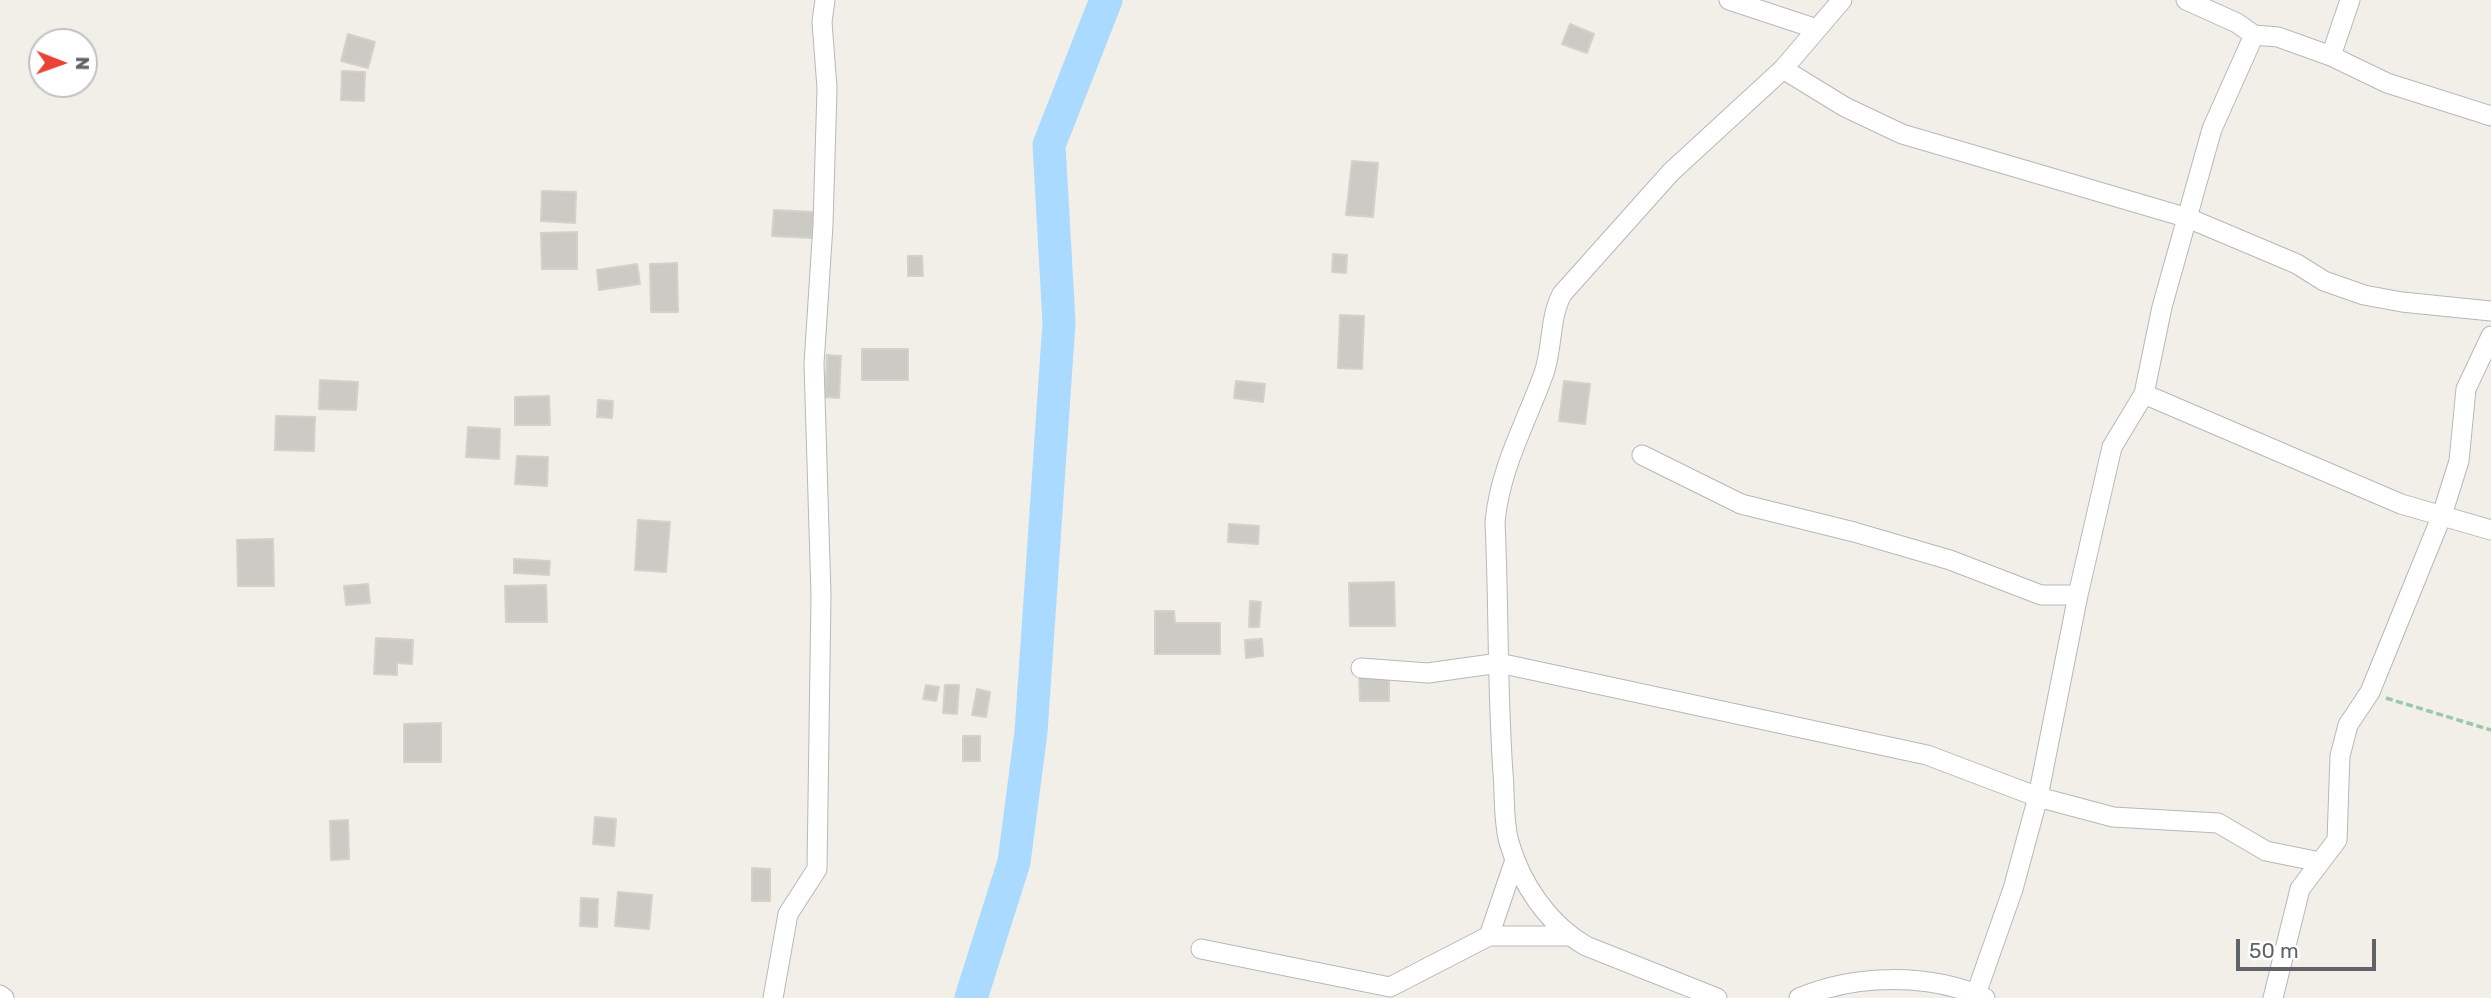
<!DOCTYPE html>
<style>
body{margin:0}
#map{position:relative;width:2491px;height:998px;overflow:hidden;background:#f1efe8;font-family:Rubik,sans-serif}
canvas{display:block}
.north{position:absolute;left:28px;top:28px;width:70px;height:70px;box-sizing:border-box;background:#fff;border:2px solid #bfc1c3;border-radius:50%;rotate:91deg;font-size:19px;font-weight:700;line-height:28px;text-align:center;color:#5f6368}
.north::after{content:'';display:block;margin:auto;width:24px;height:32px;background:#ea4335;clip-path:polygon(50% 0,100% 100%,50% 72%,0 100%)}
.scale{position:absolute;left:2236px;top:939px;width:140px;height:32px;box-sizing:border-box;border:4px solid #5f6368;border-top:0;padding-left:9px;font-size:21px;line-height:24px;white-space:nowrap;color:#5f6368;-webkit-text-stroke:5px #fff;paint-order:stroke}
</style>
<div id="map">
<canvas width="2491" height="998"></canvas>
<div class="north">N</div>
<div class="scale">50 m</div>
</div>
<script>
const ctx = document.querySelector('canvas').getContext('2d');
ctx.lineJoin = 'round';
function trace(path, color, width, dash) {
  ctx.strokeStyle = color;
  ctx.lineWidth = width;
  ctx.lineCap = dash ? 'butt' : 'round';
  ctx.setLineDash(dash || []);
  ctx.stroke(path);
}
function paint(path, color) {
  ctx.fillStyle = color;
  ctx.fill(path, 'evenodd');
}
trace(new Path2D(`
 M971 998 1014 862 1031 732 1059 322 1049 145 1106 0`), '#aadaff', 33);
const building = new Path2D(`
 M1570 24 1594 34 1587 53 1562 44Z
 M348 34 375 42 368 68 341 61Z
 M342 71 365 72 364 101 341 100Z
 M1352 161 1378 163 1373 217 1346 215Z
 M542 191 576 192 575 223 541 221Z
 M774 210 814 212 812 238 772 236Z
 M577 232V269H542L541 233Z
 M1333 254 1347 255 1346 273 1332 272Z
 M908 256H922L923 276H908Z
 M677 263 678 312H651L650 264Z
 M637 264 640 284 599 290 597 270Z
 M1340 315 1364 316 1362 369 1338 368Z
 M862 349H908V380H862Z
 M827 355 841 356 839 398 825 397Z
 M320 380 358 382 356 410 319 409Z
 M1236 381 1265 384 1263 402 1234 398Z
 M1564 381 1590 384 1585 424 1559 421Z
 M549 396 550 425H515V397Z
 M598 400 613 401 612 418 597 417Z
 M276 416 315 417 314 451 275 450Z
 M468 427 500 429 499 459 466 457Z
 M517 456 548 457 547 486 515 484Z
 M638 520 670 522 666 572 635 570Z
 M1229 524 1259 526 1258 544 1228 542Z
 M273 539 274 586H238L237 540Z
 M514 559 550 561 549 575 514 573Z
 M1394 582 1395 626H1350L1349 583Z
 M368 584 370 603 346 605 344 586Z
 M546 585 547 622H506L505 586Z
 M1250 601 1261 602 1259 627H1249Z
 M1155 611H1174L1175 623H1220V654H1155Z
 M376 638 413 640 412 664 397 663V675L374 674Z
 M1262 639 1263 656 1246 658 1245 640Z
 M1389 674V701H1360L1359 675Z
 M926 685 939 687 936 701 923 699Z
 M945 685H959L957 714 943 713Z
 M977 689 990 692 986 717 972 715Z
 M441 723V762H404V724Z
 M963 736H980V761H963Z
 M595 817 616 819 614 846 593 844Z
 M348 820 349 859 331 860 330 821Z
 M752 868 770 869V901H752Z
 M618 892 652 895 649 929 615 926Z
 M581 898 598 899 597 927 580 926Z`);
paint(building, '#cccac5');
trace(building, '#d6d1c6', 2);
const minor = new Path2D(`
 M1729 0 1817 29
 M2186 0 2237 23 2254 35
 M2350 0 2331 56 2387 83 2491 116
 M1783 69 1845 107 1902 134 2188 218 2297 264 2324 281 2364 295 2402 302 2491 311
 M2144 394 2401 504 2491 530
 M1642 455 1741 504 1854 532 1950 560 2041 595H2078L2112 447 2144 394 2162 307 2212 129 2254 35 2278 37 2331 56
 M1361 668 1428 673 1499 663 1927 755 2038 797 2113 817 2218 823 2266 851 2320 862
 M1489 936 1515 860
 M1201 949 1390 987 1489 936H1568
 M1976 994 2013 889 2038 797 2078 595
 M0 995 4 998
 M773 998 788 914 817 869 821 595 814 364 823 225 827 88 822 22 825 0
 M1717 998 1586 946C1548 924 1521 884 1509 842 1503 820 1505 795 1503 773 1497 689 1499 606 1495 522 1500 468 1526 423 1544 373 1553 347 1549 319 1562 294L1671 172 1783 69 1842 0
 M1799 998C1855 974 1929 973 1985 998
 M2273 998 2300 889 2337 840 2340 756 2348 725 2370 692 2442 515 2459 461 2466 389 2491 336`);
trace(minor, '#b5b8bc', 21);
trace(new Path2D(`
 M2386 698 2491 730`), '#9cc7a9', 3.5, [7, 3.5]);
trace(minor, '#fff', 19);
</script>
